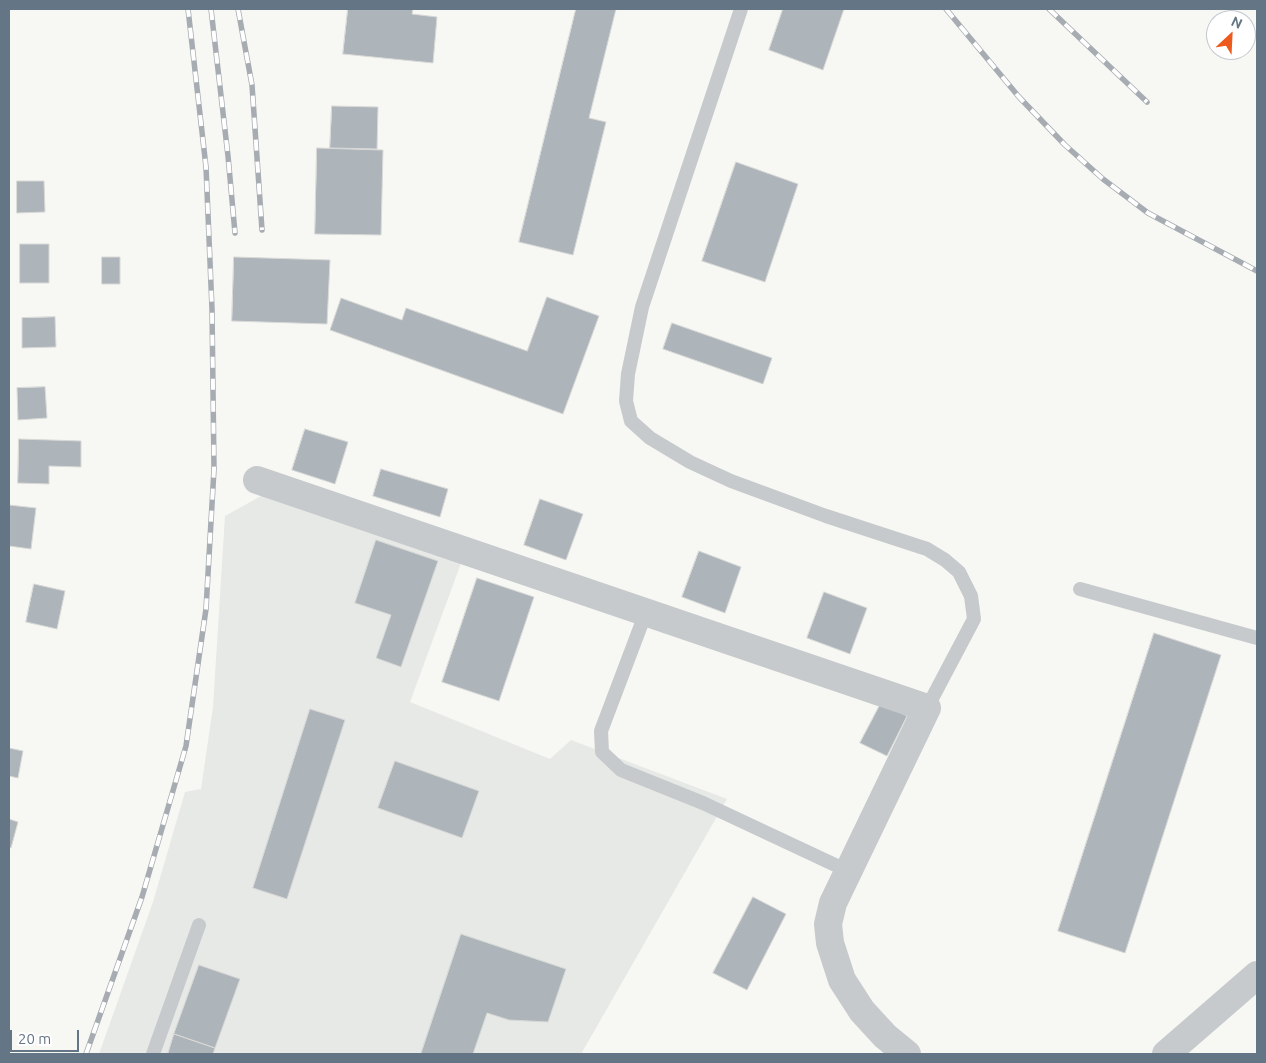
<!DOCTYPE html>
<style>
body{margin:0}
#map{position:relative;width:1266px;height:1063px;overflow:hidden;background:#f7f7f3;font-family:Ubuntu,sans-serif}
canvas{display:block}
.frame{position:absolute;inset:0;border:10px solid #647586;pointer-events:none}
.north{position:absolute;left:1206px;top:10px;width:50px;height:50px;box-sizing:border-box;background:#fff;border:1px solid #c1c8cf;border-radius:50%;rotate:25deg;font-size:14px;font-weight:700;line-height:20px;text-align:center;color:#647586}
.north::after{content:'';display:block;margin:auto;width:18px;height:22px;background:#ec5a1e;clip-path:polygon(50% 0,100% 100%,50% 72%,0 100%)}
.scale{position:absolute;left:10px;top:1030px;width:69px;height:22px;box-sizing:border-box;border:2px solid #647586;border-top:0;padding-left:6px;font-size:15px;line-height:18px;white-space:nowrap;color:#647586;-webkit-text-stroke:4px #fff;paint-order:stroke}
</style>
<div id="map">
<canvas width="1266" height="1063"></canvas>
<div class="frame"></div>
<div class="north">N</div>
<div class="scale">20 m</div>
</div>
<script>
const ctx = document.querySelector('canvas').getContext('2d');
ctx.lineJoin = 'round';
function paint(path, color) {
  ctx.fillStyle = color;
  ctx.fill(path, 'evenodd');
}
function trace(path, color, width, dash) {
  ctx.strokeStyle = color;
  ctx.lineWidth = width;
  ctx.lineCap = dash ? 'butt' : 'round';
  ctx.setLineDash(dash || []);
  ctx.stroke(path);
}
paint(new Path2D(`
 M270 491 464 555 410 702 550 759 571 740 727 799 581 1054H99L153 902 185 792 201 789 213 707 225 516Z`), '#e7e9e7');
const building = new Path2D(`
 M348 9H413L412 14 437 17 433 63 343 54Z
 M576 9H616L589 118 606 122 573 255 519 242Z
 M783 9H844L823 70 769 50Z
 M332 106 378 107 377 149 330 148Z
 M317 148 383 150 381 235 315 234Z
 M736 162 798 184 765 282 702 261Z
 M17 181H44L45 212 17 213Z
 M20 244H49V283H20Z
 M102 257H120V284H102Z
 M234 257 330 260 327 324 232 321Z
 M547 297 599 316 563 414 330 330 341 298 402 320 406 308 527 351Z
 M55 317 56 347 22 348V318Z
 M672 323 772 358 763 384 663 349Z
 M45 387 47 418 18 420 17 388Z
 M305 429 348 442 335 484 292 470Z
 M19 439 81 441V467L49 466V484L18 483Z
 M381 469 448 489 440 517 373 496Z
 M540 499 583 514 566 560 524 545Z
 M9 505 36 508 31 549 9 546Z
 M376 540 438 561 401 667 376 658 391 615 355 603Z
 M699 551 741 567 725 613 682 597Z
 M477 578 534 597 499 701 442 682Z
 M34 584 65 591 57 629 26 622Z
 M824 592 867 608 850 654 807 638Z
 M1154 633 1221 655 1125 953 1058 931Z
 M881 703 907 716 887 756 860 743Z
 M310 709 345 720 287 899 253 888Z
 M9 748 23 751 18 778 9 776Z
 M395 761 479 791 462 838 378 808Z
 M9 819 18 822 11 848 9 847Z
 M753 897 786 914 747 990 713 973Z
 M461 934 566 969 548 1022 509 1020 487 1013 473 1054H421Z
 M199 965 240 979 215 1048 174 1034Z
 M174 1034 215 1048 213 1054H168Z`);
paint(building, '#adb5bb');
trace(building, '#d8d8d6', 1);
trace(new Path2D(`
 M741 9 642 307 628 374 626 401 631 421 650 438 690 462 731 481 826 516 927 549 945 560 959 572 971 596 974 619 927 708
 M1080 589 1257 638
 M646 612 601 731 602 752 621 770 703 803 848 871
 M153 1054 199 925`), '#c6cacd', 14);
trace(new Path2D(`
 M257 480 927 708 833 903 828 924 830 943 842 980 862 1011 885 1036 907 1054
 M1166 1054 1257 975`), '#c6cacd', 28);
const rail = new Path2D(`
 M211 9 228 156 235 233
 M238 9 252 85 262 230
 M946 9 1019 97 1065 145 1103 179 1148 213 1257 271
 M1049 9 1147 102
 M86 1054 142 897 186 746 206 609 214 469 212 309 206 167 188 9`);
trace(rail, '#a6acb2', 5.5);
trace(rail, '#fff', 4, [11]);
</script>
